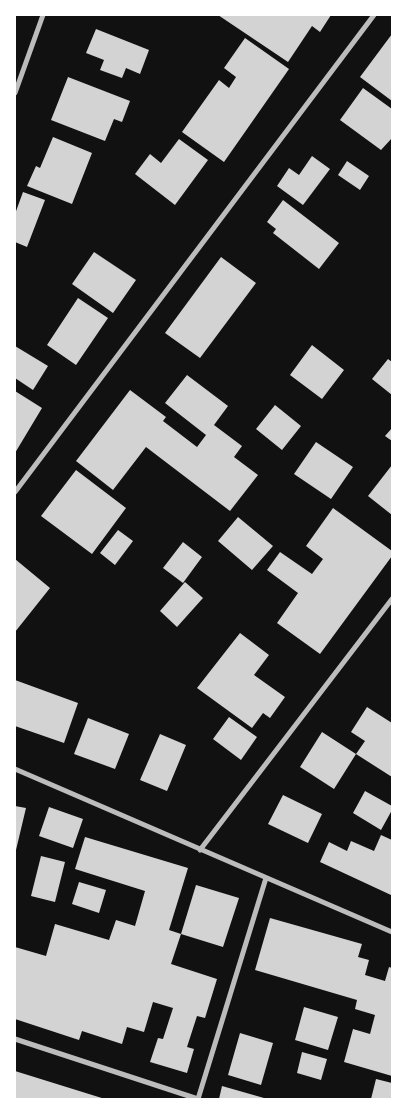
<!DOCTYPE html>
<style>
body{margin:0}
#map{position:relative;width:407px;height:1114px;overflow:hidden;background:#111;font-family:Rubik,sans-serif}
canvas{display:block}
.frame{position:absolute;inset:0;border:16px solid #fff;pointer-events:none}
</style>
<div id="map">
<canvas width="407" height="1114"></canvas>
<div class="frame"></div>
</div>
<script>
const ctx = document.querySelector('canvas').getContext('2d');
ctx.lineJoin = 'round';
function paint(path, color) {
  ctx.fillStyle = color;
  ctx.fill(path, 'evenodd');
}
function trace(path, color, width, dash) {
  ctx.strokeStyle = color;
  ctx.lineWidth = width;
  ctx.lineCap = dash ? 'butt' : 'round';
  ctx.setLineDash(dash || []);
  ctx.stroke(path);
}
paint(new Path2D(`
 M218 15H331L320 32 312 26 288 62Z
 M96 29 149 50 140 74 126 68 122 78 100 70 104 60 86 53Z
 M392 34V101L360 77Z
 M245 38 289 69 224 162 182 132 219 80 229 88 236 77 224 68Z
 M68 77 130 101 122 122 114 119 105 141 51 120Z
 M363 88 392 109V138L381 150 340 120Z
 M53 137 92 153 72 204 27 186 36 166 40 168Z
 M179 139 208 160 175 205 135 174 150 154 161 163Z
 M312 156 330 169 303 205 277 186 289 168 299 175Z
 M347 161 369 176 360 190 338 175Z
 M23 192 45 200 27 247 15 242V214Z
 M283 200 339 243 319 269 273 233 276 229 267 222Z
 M94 252 136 280 113 313 72 284Z
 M221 257 256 283 200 358 165 333Z
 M78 298 108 318 76 365 47 345Z
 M312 345 344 370 322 399 290 375Z
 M15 346 48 366 33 390 15 378Z
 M388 359 392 362V395L372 379Z
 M187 375 228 406 214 425 242 446 234 457 258 475 230 511 146 447 113 490 76 461 130 390 166 417 163 421 197 447 206 435 165 403Z
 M15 391 42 408 15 453Z
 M275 405 301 426 282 450 256 429Z
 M392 428V441L385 436Z
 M316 442 353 467 331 499 294 474Z
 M392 465V515L368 496Z
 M76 470 126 508 92 554 41 516Z
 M333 508 392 551V556L320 654 277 623 298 593 267 570 280 552 312 574 323 559 306 546Z
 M238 517 273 546 252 570 218 541Z
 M118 530 133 541 115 565 100 553Z
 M183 542 202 557 183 583 163 568Z
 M15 559 50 588 15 632Z
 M185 582 203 598 177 627 160 611Z
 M240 633 269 655 254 675 285 697 270 718 263 713 252 728 197 688Z
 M15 680 78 703 64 743 15 726Z
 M367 707 392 723V777L356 754 334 789 300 767 322 732 356 754 365 741 351 732Z
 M229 717 257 737 241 760 213 739Z
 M88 718 129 734 115 769 74 754Z
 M160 734 186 745 167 791 140 780Z
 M365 791 392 806V810L381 830 353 813Z
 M283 795 322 814 308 843 268 824Z
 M15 806 26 808 16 850H15Z
 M49 807 83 819 73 848 39 836Z
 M381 835 392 840 391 895 320 862 329 842 347 851 351 841 374 851Z
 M85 837 188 868 169 930 181 934 196 885 239 898 223 947 181 934 171 964 217 979 205 1018 197 1016 187 1047 194 1049 187 1073 150 1062 158 1038 163 1039 173 1008 153 1002 144 1032 127 1027 122 1044 82 1031 79 1040 15 1019V947L46 956 55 924 109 940 116 920 135 926 145 891 75 869Z
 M41 856 65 862 55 902 31 896Z
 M79 882 106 890 99 913 72 904Z
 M270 918 362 944 358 957 369 960 365 975 385 981 389 967 392 968V1076L344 1062 353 1029 370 1034 375 1015 355 1009 357 1000 255 970Z
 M304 1007 338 1017 328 1050 295 1040Z
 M240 1033 273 1043 261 1085 228 1075Z
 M302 1052 327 1059 321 1080 297 1073Z
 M15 1071 105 1099H15Z
 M376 1079 392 1083V1099H371Z
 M222 1086 264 1098V1099H219Z`), '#d3d3d3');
trace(new Path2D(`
 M15 93 43 15
 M15 492 374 15
 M15 769 392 932
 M200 850 392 599
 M15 1039 198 1099
 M198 1099 266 878`), '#bcbcbc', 5);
</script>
